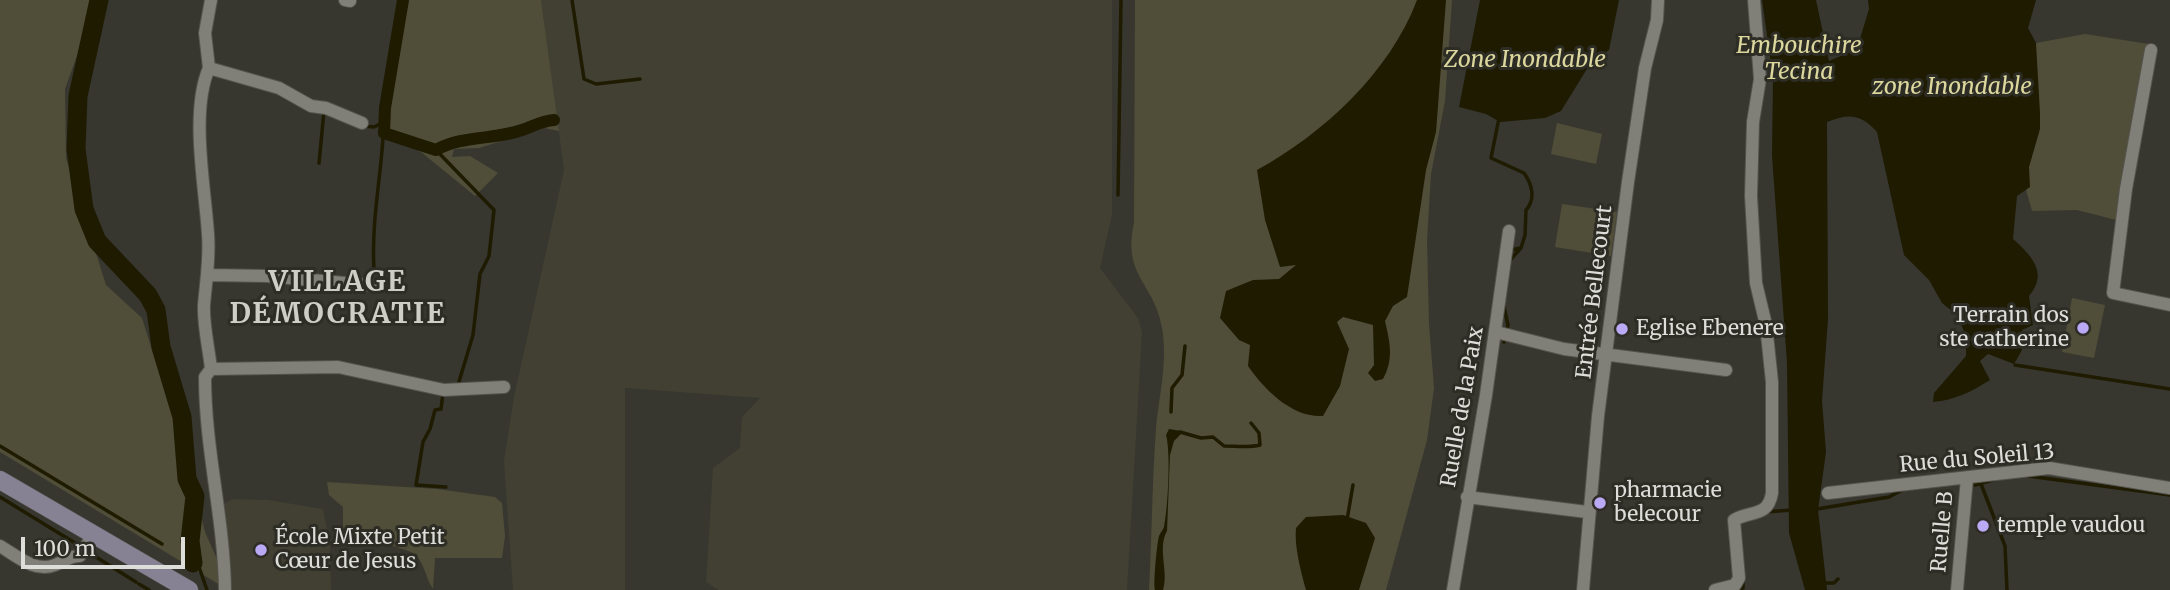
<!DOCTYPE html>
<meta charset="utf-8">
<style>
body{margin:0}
#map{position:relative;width:2170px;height:590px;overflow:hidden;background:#373730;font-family:Merriweather,serif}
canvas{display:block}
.scale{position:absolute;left:21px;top:537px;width:164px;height:32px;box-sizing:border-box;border:4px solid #ddddd9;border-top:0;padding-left:9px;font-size:21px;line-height:24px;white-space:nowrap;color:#ddddd9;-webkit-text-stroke:5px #2d2d26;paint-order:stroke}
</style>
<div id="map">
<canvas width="2170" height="590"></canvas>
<div class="scale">100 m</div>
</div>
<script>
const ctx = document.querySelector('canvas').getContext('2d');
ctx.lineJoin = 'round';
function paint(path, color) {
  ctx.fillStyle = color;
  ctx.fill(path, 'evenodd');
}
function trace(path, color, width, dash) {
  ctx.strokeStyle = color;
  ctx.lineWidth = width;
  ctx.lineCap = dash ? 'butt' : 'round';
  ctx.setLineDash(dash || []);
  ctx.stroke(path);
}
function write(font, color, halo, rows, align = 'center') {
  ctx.font = font + ' Merriweather,serif';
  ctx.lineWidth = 6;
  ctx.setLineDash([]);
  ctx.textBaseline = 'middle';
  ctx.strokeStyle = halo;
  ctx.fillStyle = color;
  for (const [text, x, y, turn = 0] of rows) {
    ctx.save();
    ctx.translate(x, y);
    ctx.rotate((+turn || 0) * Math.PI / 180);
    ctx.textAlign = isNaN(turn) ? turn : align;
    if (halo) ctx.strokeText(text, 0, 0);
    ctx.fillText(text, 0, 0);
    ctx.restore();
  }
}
paint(new Path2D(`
 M541 0H1112V215L1100 268 1138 318 1142 332 1127 590H719L706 582 713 468 740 448 742 417 760 398 625 388V590H513L504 461 514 397 564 170Z
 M233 499 268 500 323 509 330 545 331 590H230L220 506Z`), '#414033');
paint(new Path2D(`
 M0 0H97L65 89 66 158 106 285 142 318 191 475 205 532 217 559 220 585 0 452Z
 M397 0H541L559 131 544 128 479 148 454 149 452 157 470 156 498 173 475 196 421 152 395 138 383 127 398 8Z
 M1135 0H1452L1445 101 1431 174 1427 240 1429 324 1434 388 1427 440 1386 590H1149C1152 537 1152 483 1156 429 1159 395 1168 363 1162 328 1155 283 1122 277 1134 223Z
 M2085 34 2155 45 2124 222 2077 210 2032 211 2025 186 2039 113 2033 85 2036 43Z
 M1557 123 1602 134 1596 164 1551 154Z
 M1562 204 1617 212 1611 256 1555 247Z
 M2072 298 2105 305 2094 358 2062 352Z
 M327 482 437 489 495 497 502 503 505 536 502 558H435L433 589C426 579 425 565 416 555 410 549 358 537 343 529V507L329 495Z`), '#504e38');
paint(new Path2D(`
 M1417 0H1446L1436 132 1426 170 1407 297 1393 306 1385 321C1390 343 1394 359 1383 379L1375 381 1368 373 1374 365 1373 325 1343 317 1337 322 1349 349 1340 386 1323 416C1292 418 1264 389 1248 366L1250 345 1239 340 1220 318 1226 291 1253 280 1279 279 1296 265 1280 267 1265 220 1257 170C1323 134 1390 72 1417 0Z
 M1480 0H1619L1609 50 1590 64 1561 111 1545 118 1500 122 1486 114 1459 107Z
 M1762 0H1816L1829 61 1857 49 1869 9 1868 0H2036L2028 28 2036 43 2040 113V129L2029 167 2030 187 2017 196 2013 239C2031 255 2049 273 2029 296L2033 325 2022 330V350L2014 364 1988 354 1980 361 1990 380C1971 392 1955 400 1933 402L1934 393 1966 356V336L1957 315 1942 303 1929 280 1904 255 1877 132C1861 114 1849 113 1827 122L1828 319 1822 401 1826 452 1818 510 1827 590H1805L1789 533 1787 363 1772 156 1773 77Z
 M1169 429 1181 431 1182 433 1174 441 1170 455 1167 531C1157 548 1169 572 1163 590H1155C1153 584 1157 543 1159 536 1160 533 1163 530 1164 527 1168 507 1171 453 1166 435Z
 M1343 515 1366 523 1375 538 1359 590H1306C1301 572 1294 546 1296 528L1306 517Z`), '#1e1b01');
trace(new Path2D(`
 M572 0 584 79 596 84 640 79
 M403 2 404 0
 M1499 118 1491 158 1524 173C1532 184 1536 199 1526 210L1525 235 1521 248 1511 250
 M363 126 374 127 384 122C382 174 371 218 374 271
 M436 150 494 210 489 256 480 274 473 335 458 385
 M319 163 324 111
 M1118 195 1121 0
 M1509 261 1520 249
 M1504 307 1508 325 1504 342
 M1772 337 1788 334
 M2015 365 2170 389
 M443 393 441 409 435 410 430 429 423 442 416 485 446 487
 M1171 412 1172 388 1182 375 1185 346
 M1180 432 1201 438 1213 437 1224 446C1237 446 1248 448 1260 445L1259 433 1251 423
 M0 446 162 544
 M2028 476 2170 495
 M1981 484 2005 546 2007 590
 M1975 485 1996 479
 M0 497 75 543
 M1817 509 1889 497 1904 489
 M1765 512 1792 510
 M1347 520 1353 485
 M190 541 207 590
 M88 552 136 582
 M1825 583H1834L1838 579
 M139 584 149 590
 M1739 590 1743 588V581`), '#1e1b01', 3.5);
trace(new Path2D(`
 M403 0 385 108 384 133 436 150C463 135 494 140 522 130 534 126 541 121 554 120`), '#1e1b01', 12);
trace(new Path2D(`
 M99 0 78 96 76 149 84 209 97 241 148 295 156 310 161 347 182 417 187 479 195 496 190 541 193 563`), '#1e1b01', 19);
const minor = new Path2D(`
 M345 0 350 1
 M2151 50 2126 189 2113 293 2170 305
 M209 68C190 112 205 187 208 234 210 259 206 281 204 305 203 325 209 349 211 369L205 377C205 449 224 518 225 590
 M209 68 279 88 311 106 326 108 362 123
 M209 68 205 33 211 0
 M209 275 267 276 378 286
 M1496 332 1564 349 1726 370
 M211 369 338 367 444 390 504 387
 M1828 493 2049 468 2170 488
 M1467 497 1587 512
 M0 546C17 556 35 573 55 565 65 561 69 556 80 556L89 541
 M1453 590 1486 395 1509 231
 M1583 590 1598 416 1628 182 1645 68 1657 20 1658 0
 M1715 590 1735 585 1739 578 1734 520C1750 510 1768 518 1772 493V382L1766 325 1756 283 1751 196 1753 122 1760 79 1754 0
 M1957 590 1967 478`);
const secondary = new Path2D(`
 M0 480 189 590`);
trace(minor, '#54534e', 14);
trace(secondary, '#54534e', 19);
trace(minor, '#808078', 12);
trace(secondary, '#878293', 18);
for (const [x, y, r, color] of [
 [2083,328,7,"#baaaf6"],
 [1622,329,7,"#baaaf6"],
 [1600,503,7,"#baaaf6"],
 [1983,526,7,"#baaaf6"],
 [261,550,7,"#baaaf6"]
]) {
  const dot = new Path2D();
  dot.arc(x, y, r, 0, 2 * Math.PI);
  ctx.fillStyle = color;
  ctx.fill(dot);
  trace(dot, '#2d2d26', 2.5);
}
write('21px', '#ddddd9', '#2d2d26', [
 ["Entrée Bellecourt",1595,292,-83],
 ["Ruelle de la Paix",1463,407,-80],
 ["Rue du Soleil 13",1977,459,-5],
 ["Ruelle B",1943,532,-85]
]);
write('21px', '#ddddd9', '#2d2d26', [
 ["Terrain dos",2069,316,"right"],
 ["ste catherine",2069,340,"right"],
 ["Eglise Ebenere",1636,329],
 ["pharmacie",1614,491],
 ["belecour",1614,515],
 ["temple vaudou",1997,526],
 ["École Mixte Petit",275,538],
 ["Cœur de Jesus",275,562]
], 'left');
write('italic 23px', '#dcd79d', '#2d2d26', [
 ["Embouchire",1799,46],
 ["Tecina",1799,72],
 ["Zone Inondable",1525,60],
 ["zone Inondable",1952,87]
]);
ctx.letterSpacing = '2px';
write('bold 28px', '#cfcec6', '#2d2d26', [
 ["VILLAGE",338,283],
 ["DÉMOCRATIE",338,315]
]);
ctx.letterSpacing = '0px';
</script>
